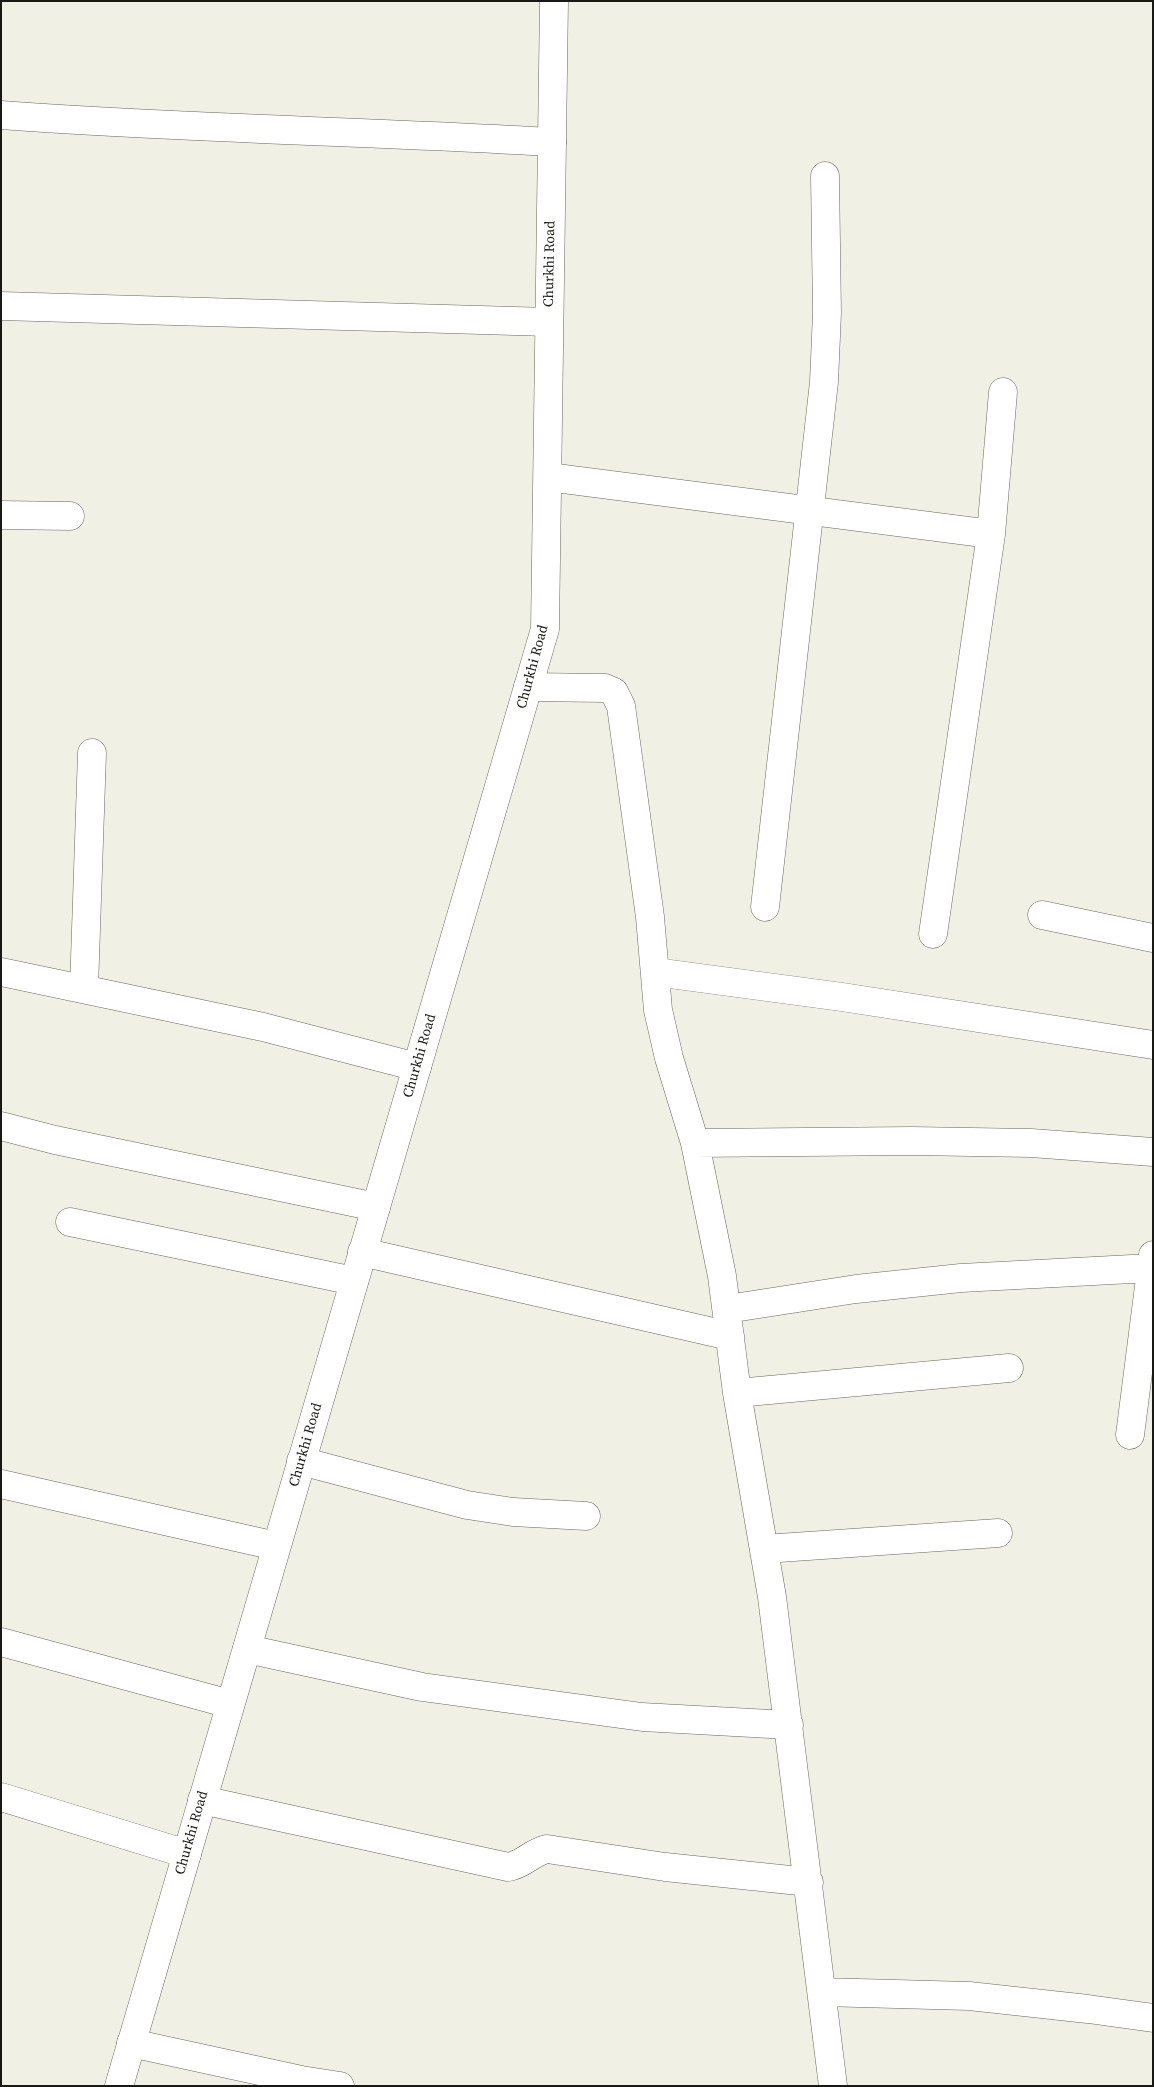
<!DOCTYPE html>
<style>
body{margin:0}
#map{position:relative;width:1154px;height:2087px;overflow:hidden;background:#f1f0e5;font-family:"Source Serif 4",serif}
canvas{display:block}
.frame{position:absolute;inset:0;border:2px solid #181814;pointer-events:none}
</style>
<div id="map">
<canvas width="1154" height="2087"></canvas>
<div class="frame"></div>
</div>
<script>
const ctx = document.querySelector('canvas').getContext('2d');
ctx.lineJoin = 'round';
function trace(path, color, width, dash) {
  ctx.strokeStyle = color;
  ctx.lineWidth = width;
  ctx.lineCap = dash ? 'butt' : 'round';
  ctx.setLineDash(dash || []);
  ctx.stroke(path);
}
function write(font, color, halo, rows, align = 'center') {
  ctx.font = font + ' "Source Serif 4",serif';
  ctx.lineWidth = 5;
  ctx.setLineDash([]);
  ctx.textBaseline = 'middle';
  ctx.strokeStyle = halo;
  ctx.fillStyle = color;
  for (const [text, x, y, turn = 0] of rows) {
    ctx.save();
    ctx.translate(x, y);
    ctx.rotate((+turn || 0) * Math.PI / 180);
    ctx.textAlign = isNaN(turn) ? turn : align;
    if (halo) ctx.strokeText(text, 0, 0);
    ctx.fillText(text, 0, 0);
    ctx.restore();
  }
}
const street = new Path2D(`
 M1 115C185 129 369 131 552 142
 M1 306 549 322
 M548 477 991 534
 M1 515 70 516
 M528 687 605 688 614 692 621 706 650 917 658 1010 669 1058 695 1143 722 1276 737 1393 772 1597 833 2086
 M765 907 824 382 827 313 825 176
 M1042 915 1153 938
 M933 934 991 534 1003 392
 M1 972 263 1027 417 1067
 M655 972 842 997 1153 1045
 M84 988 92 753
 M1 1126 55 1140 376 1207
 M695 1143 912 1141 1031 1143 1153 1152
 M70 1222 354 1281
 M362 1252 730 1336
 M727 1309 856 1289 961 1278 1151 1268
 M737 1393 1009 1368
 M1130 1435 1153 1255
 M301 1461 467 1505 513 1512 586 1516
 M1 1484 276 1546
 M764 1549 998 1533
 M1 1642 230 1704
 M247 1649 422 1687 642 1717 789 1725
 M1 1797 187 1854
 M202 1800 508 1867C523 1865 532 1852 547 1849L665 1867 809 1882
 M822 1992 969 1996 1088 2009 1153 2018
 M131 2043 301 2080 340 2086`);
const secondary = new Path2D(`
 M119 2086 545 629 554 1`);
trace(street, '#67675d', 29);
trace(secondary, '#67675d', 29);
trace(street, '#fff', 28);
trace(secondary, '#fff', 28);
write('14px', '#181814', '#fff', [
 ["Churkhi Road",550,264,-89],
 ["Churkhi Road",533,667,-75],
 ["Churkhi Road",420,1056,-74],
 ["Churkhi Road",306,1445,-74],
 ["Churkhi Road",192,1833,-74]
]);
</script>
